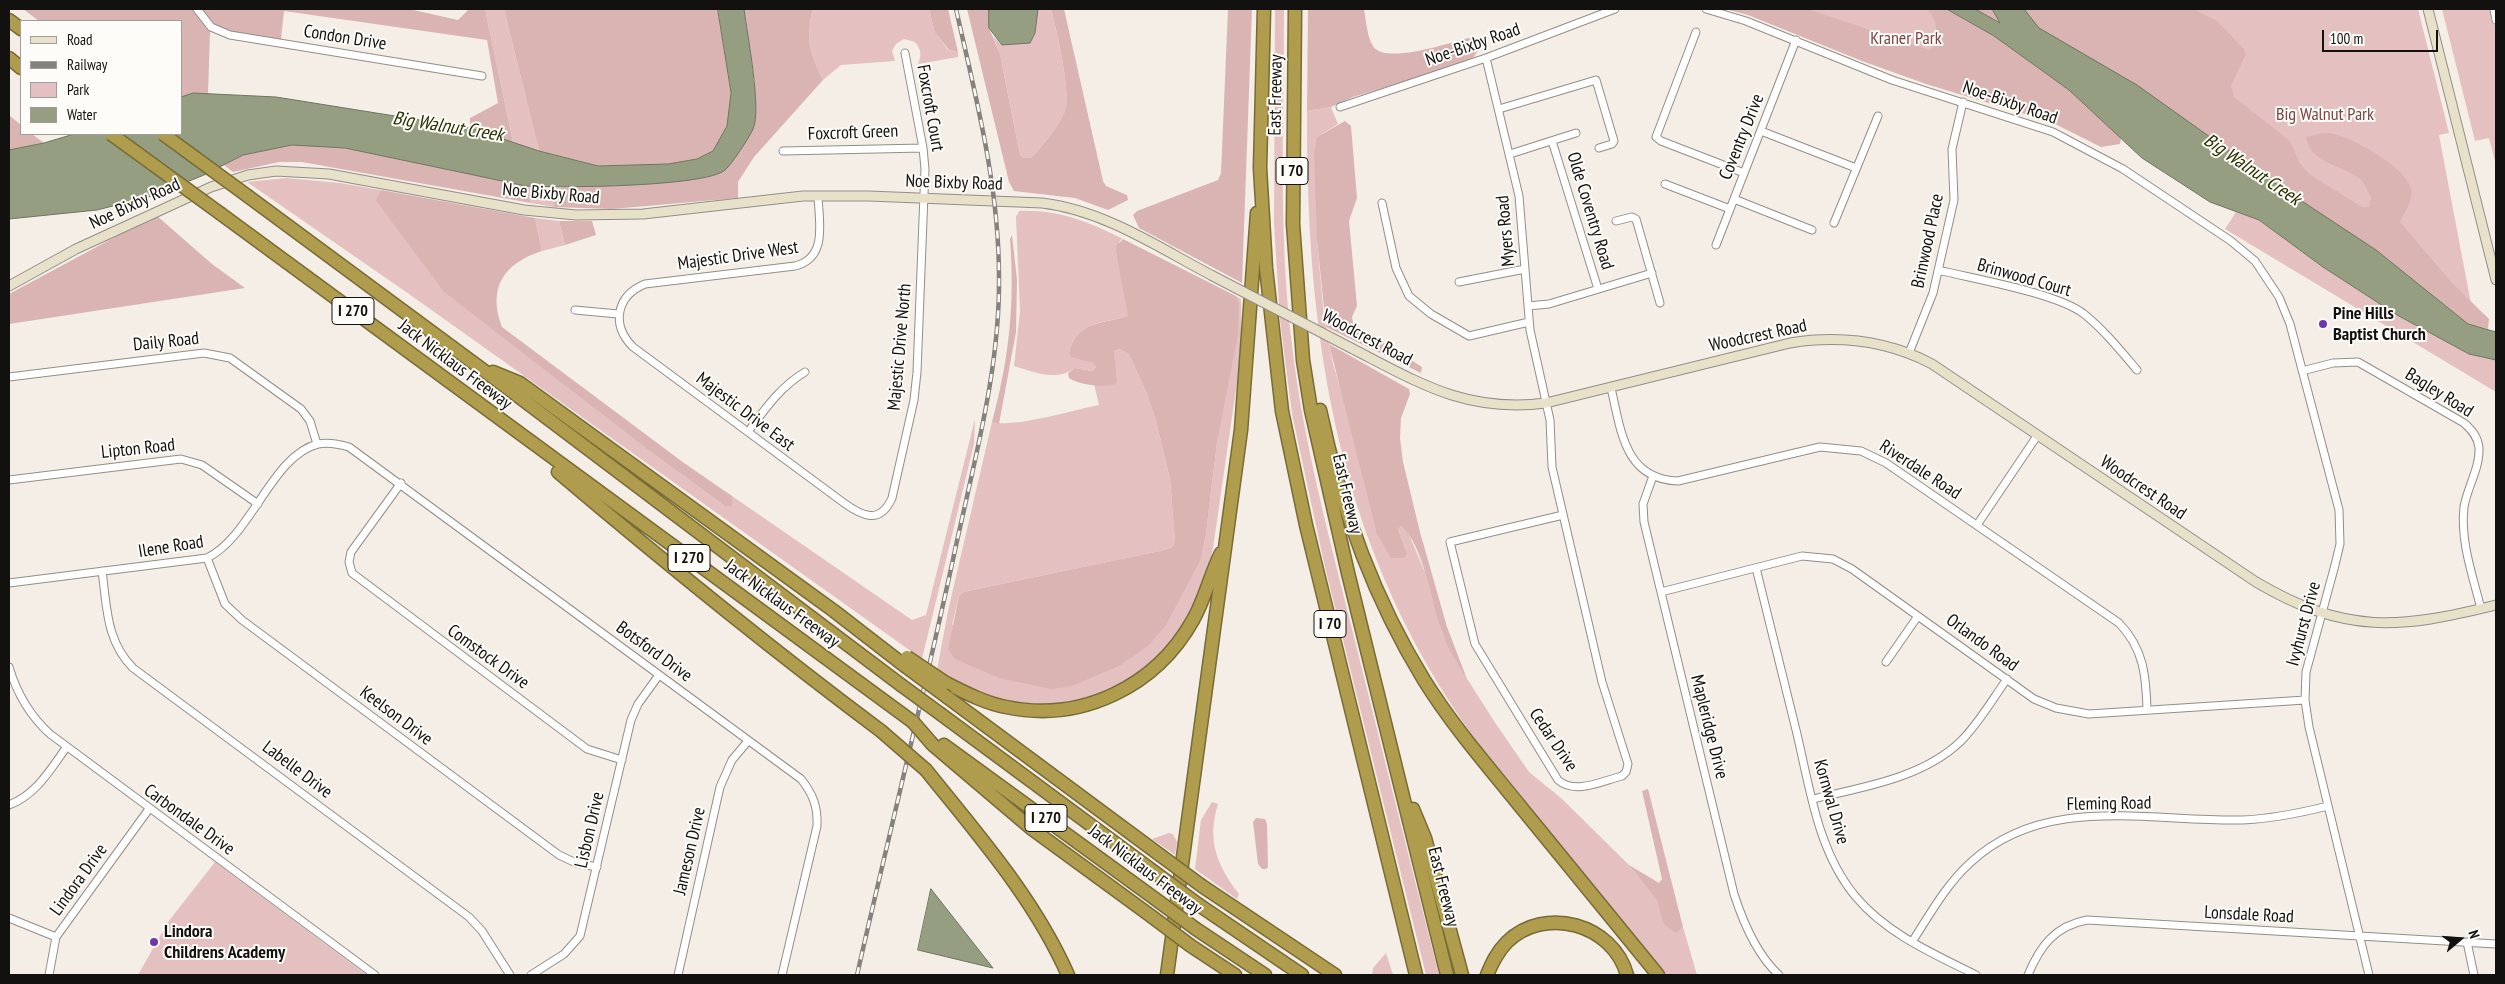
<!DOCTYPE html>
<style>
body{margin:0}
#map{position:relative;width:2505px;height:984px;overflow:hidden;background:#f4eee7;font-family:"PT Sans Narrow",sans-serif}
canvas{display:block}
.frame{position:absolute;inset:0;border:10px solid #13110f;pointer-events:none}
.legend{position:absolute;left:20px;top:20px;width:162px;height:115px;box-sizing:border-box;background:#fefcf9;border:1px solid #a09e9b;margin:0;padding:6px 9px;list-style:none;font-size:15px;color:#13110f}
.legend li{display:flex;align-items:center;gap:10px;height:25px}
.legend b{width:25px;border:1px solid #a09e9b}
.north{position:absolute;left:2435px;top:914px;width:50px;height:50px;-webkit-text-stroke:4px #fefcf9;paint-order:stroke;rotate:72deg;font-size:14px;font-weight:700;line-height:20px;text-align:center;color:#13110f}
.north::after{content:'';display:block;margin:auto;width:18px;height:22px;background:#13110f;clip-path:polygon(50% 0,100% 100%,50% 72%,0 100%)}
.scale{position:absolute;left:2322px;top:30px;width:116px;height:22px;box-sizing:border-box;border:2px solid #13110f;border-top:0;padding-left:6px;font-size:15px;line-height:18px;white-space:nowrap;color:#13110f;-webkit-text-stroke:4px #fefcf9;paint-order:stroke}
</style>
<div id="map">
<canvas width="2505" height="984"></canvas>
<div class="frame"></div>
<ul class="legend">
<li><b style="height:6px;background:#e7e1ca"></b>Road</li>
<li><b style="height:6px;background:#85817c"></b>Railway</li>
<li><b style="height:14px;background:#e4c1c0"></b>Park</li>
<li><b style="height:14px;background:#959e80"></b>Water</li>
</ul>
<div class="north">N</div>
<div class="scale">100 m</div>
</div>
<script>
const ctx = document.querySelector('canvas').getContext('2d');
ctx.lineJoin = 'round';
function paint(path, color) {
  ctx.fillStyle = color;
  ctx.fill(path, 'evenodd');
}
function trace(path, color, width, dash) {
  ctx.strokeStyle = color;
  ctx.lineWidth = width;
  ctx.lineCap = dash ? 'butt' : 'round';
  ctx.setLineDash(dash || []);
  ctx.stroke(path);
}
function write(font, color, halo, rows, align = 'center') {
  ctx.font = font + ' "PT Sans Narrow",sans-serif';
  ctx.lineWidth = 4;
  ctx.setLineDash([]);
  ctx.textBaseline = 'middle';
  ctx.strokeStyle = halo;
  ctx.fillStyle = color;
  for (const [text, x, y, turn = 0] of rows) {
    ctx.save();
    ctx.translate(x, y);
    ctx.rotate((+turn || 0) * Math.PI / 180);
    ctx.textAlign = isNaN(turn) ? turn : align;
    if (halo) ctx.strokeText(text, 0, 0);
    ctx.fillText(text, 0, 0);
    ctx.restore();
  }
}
paint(new Path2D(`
 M485 9H504L539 151 513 142Z
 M813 9H929L935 33 948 50 958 52V57L918 64C922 54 921 50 915 42L904 39 896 44 892 51 895 61 841 65 823 80C810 53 805 38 813 9Z
 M1038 9H1051C1056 27 1072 95 1065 111 1058 127 1043 145 1031 158H1024L1020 155 1000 54 993 36 1002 45 1030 43 1035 33Z
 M1275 9H1284C1284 121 1278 233 1292 345 1303 440 1328 532 1351 625 1380 742 1409 858 1439 975H1426L1325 567 1292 414 1280 320 1274 223Z
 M1745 9H1949L1928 81Z
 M1995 9H2418L2449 133 2439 135 2477 335Z
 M2442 9H2496V165L2489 138 2475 141Z
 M1331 107 1338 124 1317 137V240L1324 317 1333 364 1345 403 1407 554 1398 529 1401 526 1408 532 1426 575 1442 633 1457 663 1496 724 1529 772 1561 798 1629 865 1657 901 1665 924 1676 934 1683 927 1697 975H1666C1622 922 1579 867 1535 813 1506 776 1474 741 1449 701 1332 519 1306 323 1307 111Z
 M286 178 340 183 381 190 375 200 445 292 652 453 725 506H732V496L912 620 926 615 975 419 974 444 922 659 409 294 247 182Z
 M526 186 550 188 554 207 531 203Z
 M1019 211C1058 209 1089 222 1123 239L1120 240 1116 253 1129 316C1104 323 1075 321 1069 353L1093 363 1096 367 1092 371 1075 368C1056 382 1034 372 1014 366L1020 311 1016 217Z
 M2236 212 2259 220 2323 267 2397 315 2469 354 2496 360V392L2225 229Z
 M535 218 559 221 565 245 542 251Z
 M1236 296 1241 299V355L1213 548C1205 583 1193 621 1169 648 1128 693 1065 714 1006 701 981 696 958 683 937 670L948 611 992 422C1016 428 1072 410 1099 405L1094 384 1112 385 1117 379 1114 354V351L1119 349 1129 354 1147 394 1156 421 1170 479 1175 542 1171 548 1160 551 963 592 959 596 952 625 1201 559 1206 534 1217 443 1239 302Z
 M1212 802 1218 804C1207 840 1216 864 1239 894L1237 899 1195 869 1201 820Z
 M1169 833 1173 834 1177 842 1175 855 1152 839Z
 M215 862 367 975H138L168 922Z
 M1386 953 1393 975H1372L1373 968Z`), '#e4c1c0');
paint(new Path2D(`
 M23 9H409L458 20 469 9H485L513 142 470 128V118L498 103 487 40 284 11 281 39 210 32 208 94 193 93 181 97V21H39Z
 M504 9H718L731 93 727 127 713 151 697 159 668 164 598 166 539 151Z
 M744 9H813C805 38 810 53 823 80L754 157 738 182V198L612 209 554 207 550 188 629 185 704 178 755 84Z
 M929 9H948L958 52 949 50 935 33Z
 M967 9H989V28L1000 54 1020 155 1024 158H1031C1043 145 1058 127 1065 111 1072 95 1056 27 1051 9H1064L1103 181 1106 186 1127 195 1128 200 1108 210 1075 198 1014 191 1009 182Z
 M1228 9H1252L1242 283 1139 228 1133 215 1137 211 1218 180 1221 173Z
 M1308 9H1364C1366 20 1367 37 1373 46 1384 65 1449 43 1468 38L1475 40 1479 48 1474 57 1443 70 1353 97 1331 107 1307 111Z
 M1725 9H1808L1929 50 1935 46C1937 31 1938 21 1927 9H1947L1994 36 2069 90 2121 138 2120 144 2101 147 2051 122 1926 84 1862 61 1748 15Z
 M1975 9H1992L2001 24Z
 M2024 9H2193L2217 21 2244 49 2246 54 2231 86 2234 97 2290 141 2299 162 2309 174 2362 207H2369L2371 198C2368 192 2365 182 2359 178 2341 165 2310 163 2306 137 2313 136 2323 132 2329 133 2351 136 2406 167 2411 189 2414 200 2404 213 2400 222L2451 282 2489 319 2488 329 2468 324 2376 250 2273 182 2137 85 2039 28Z
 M9 115 21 125V134H32L44 143 9 150Z
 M1345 121 1351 126 1357 198 1349 221 1357 306 1352 317 1353 323 1422 367 1421 373 1326 327 1317 240 1314 155 1317 137Z
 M292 145 345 148 526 186 531 203 302 162H279L233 172 224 165 243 155Z
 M381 190 535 218 542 251C504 263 487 288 502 327L684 463 732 496V506H725L652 453 444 292 375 200Z
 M156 215 212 264 245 288 9 324V294Z
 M559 221H592L596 235 565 245Z
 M1012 235 1017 280 1016 332 999 424 992 422C1009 359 1015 304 1010 239Z
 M1123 239 1236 296 1239 302 1238 334 1217 443 1206 534 1201 559 1166 625 1148 646 1119 666 1072 686 1051 689 999 678 955 659 948 649 959 596 963 592 1160 551 1171 548 1175 542 1170 479 1156 421 1147 394 1129 354 1119 349 1114 351 1117 379 1116 384C1104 388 1079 385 1069 378L1068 373 1075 368 1092 371 1096 367 1093 363 1071 357 1069 353C1076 320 1104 324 1128 316L1116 253V246Z
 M1329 344 1409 389 1410 394 1401 418 1400 438 1403 462 1420 532 1447 627 1467 679C1458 665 1448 649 1442 632 1431 603 1424 545 1401 526L1398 529 1407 554 1404 558H1391L1377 534Z
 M1648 789 1683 927 1676 934 1664 924 1657 901 1629 865 1659 883 1662 879 1642 791Z
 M1256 818 1265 819 1267 824 1268 867 1266 869H1262L1258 864 1253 822Z`), '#d9b4b3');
const water = new Path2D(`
 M718 9H744C747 33 762 110 753 129 749 138 732 164 725 170 706 187 557 188 526 186L345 148 292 145 243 155 204 175 152 196 97 210 9 219V150L44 143 74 134H181V97L193 93 276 97 470 128 539 151 598 166 668 164 697 159 713 151 727 126 731 93Z
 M989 9H1038L1035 33 1030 43 1002 45 989 28Z
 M1947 9H1975L2000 23 1992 9H2024L2039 28 2137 85 2273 182 2376 250 2468 324 2496 332V360L2469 354 2397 315 2323 267 2259 220 2210 202 2142 158 2069 90 1994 36Z
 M931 889 993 968 918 950Z`);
paint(water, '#959e80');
trace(water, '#6e745e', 1);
const street = new Path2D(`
 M197 9 211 27 230 35 482 76
 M1706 9 1746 21 1892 80 2053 132 2123 169 2231 241 2255 261 2279 297 2290 324 2339 510 2340 544 2335 565 2306 672 2305 700 2309 727 2369 975
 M2494 9 2496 20
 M1696 32 1656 137 1661 141 1744 173
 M1486 58 1519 196 1530 330 1550 420 1552 467 1602 682 1628 764 1626 772 1622 776C1602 781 1575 795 1558 780L1475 644 1450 542 1563 515
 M1340 107 1486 58 1615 9
 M1499 109 1596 80 1614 141 1612 144 1599 148
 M1761 131 1856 168
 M1552 141 1598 289
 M783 151 923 148
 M1510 154 1576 133
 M1665 184 1730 209
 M818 196C819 222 828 258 795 266L645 284C616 296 611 325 633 347L844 503C862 516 880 525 892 498L914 400 917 372 925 169 923 148 905 53
 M1734 199 1812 230
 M1382 203 1396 268 1409 296 1431 314 1469 336 1529 322
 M1616 221 1632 217 1636 219 1660 303
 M1834 223 1878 116
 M1716 245 1796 40
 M1938 270C1974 279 2057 293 2084 314 2104 330 2120 350 2137 370
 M1459 282 1525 269
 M1528 306 1549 304 1652 273
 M575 310 618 314
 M1909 353 1933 293 1954 200 1952 149 1963 102
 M2302 371 2333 363 2358 362 2464 423C2472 430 2478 437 2479 448 2480 468 2467 488 2464 507 2460 542 2473 576 2481 609
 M9 377 204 353 230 358 301 409 310 421 317 444
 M1611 388C1621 430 1624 479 1678 481L1820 447 1861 451 1886 463 2119 623C2144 649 2146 676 2147 710
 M748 432C765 409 780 387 805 372
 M1653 476 1643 504 1644 522 1734 894C1743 922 1757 955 1779 975
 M9 480 181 459 202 465 258 504
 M401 483 351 552 349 562 352 573 587 749 622 760
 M1977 525 2037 436
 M207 558 225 604 242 620 559 855 576 863 597 867
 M1756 568C1770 623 1783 679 1797 734 1810 789 1818 852 1856 897 1887 934 1934 954 1976 975
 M102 571C107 607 106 641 133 668L469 917 482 931 510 975
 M9 583 207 558C251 537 272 455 318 444 328 442 339 444 349 447L801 779C813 794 818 807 817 826L782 975
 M1661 592 1802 556 1833 559 1852 569 2034 699 2056 708 2089 714 2305 700
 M1886 662 1918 616
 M9 667C17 694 29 715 50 734L375 975
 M1813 799C1863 787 1923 778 1961 741 1979 723 1992 700 2007 679
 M9 805C36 795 50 770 66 748
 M9 918 56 937
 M1912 942C1930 914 1946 885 1970 863 2045 793 2150 822 2242 820 2271 819 2300 813 2328 806
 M2467 942 2474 975
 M49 975 56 937 149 809
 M531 975 564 954 580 936 631 720 638 704 659 675
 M678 975 720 787 732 760 748 741
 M2028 975C2040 946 2055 926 2087 920L2496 944`);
const secondary = new Path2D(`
 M2428 9 2496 280
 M9 286 76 249 211 187 248 175 276 171 329 174 524 210 576 215 643 214 803 196H869L1042 203C1103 210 1158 247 1211 275
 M1353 349C1421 384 1467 413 1546 403L1790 343C1840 335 1888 341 1932 364L2256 582C2346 635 2399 629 2496 605`);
const highway = new Path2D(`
 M1264 9 1260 168 1266 268 1282 411 1306 525 1416 975
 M1295 9 1293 224 1303 360 1311 410 1348 573 1447 975
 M9 20 21 29
 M9 58 21 68
 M249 197 502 384 901 685
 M221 214 913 722
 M493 372 520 383 834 611 905 666
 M1320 410C1340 505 1373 597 1424 680 1452 725 1487 765 1520 806 1566 862 1612 919 1658 975
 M558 472C663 561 770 648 881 731
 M946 683C966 693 985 703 1006 707 1082 723 1156 686 1193 620 1205 599 1210 575 1221 553
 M947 697 1160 855
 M942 715 1157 874
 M933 745 1032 829 1151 916
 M944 745 1154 898
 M926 770C978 835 1034 898 1068 975
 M1413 809 1425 838 1462 975
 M1202 886 1335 975
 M1199 905 1302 975
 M1196 929 1265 975
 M1191 946 1235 975
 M1167 975 1241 430 1257 213
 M1487 975C1492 963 1497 952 1507 942 1545 905 1613 924 1627 975`);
trace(street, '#938e88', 9);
trace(secondary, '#938e88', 11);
trace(highway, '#786b37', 15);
trace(street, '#fff', 7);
trace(secondary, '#e7e1ca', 9);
trace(highway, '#af9c4d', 12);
const rail = new Path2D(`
 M857 975C890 830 926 686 957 541 976 454 1000 366 999 277 999 185 976 98 956 9`);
trace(rail, '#85817c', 4.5);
trace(rail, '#fefcf9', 2.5, [8]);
const secondaryBridge = new Path2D(`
 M1211 275 1353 349`);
const highwayBridge = new Path2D(`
 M111 134 221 214
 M163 134 249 197
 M907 657 946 683
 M905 666 947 697
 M901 685 942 715
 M913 722 933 745
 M881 731 926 770
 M1160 855 1202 886
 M1157 874 1199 905
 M1154 898 1196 929
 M1151 916 1191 946`);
trace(secondaryBridge, '#938e88', 11, []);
trace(highwayBridge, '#786b37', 15, []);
trace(secondaryBridge, '#e7e1ca', 9);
trace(highwayBridge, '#af9c4d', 12);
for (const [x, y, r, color] of [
 [2323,324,5,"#7136ac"],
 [154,942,5,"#7136ac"]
]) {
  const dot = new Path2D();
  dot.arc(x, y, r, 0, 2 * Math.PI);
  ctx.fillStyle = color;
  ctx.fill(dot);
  trace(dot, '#fefcf9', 2);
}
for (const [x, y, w] of [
 [1292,171,32],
 [353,311,42],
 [689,558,42],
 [1330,624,32],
 [1046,818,42]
]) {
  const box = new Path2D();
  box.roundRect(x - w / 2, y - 13.5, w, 27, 4);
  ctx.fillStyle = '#fefcf9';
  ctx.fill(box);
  trace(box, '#13110f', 1);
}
write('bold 16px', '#13110f', null, [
 ["I 70",1292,171],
 ["I 270",353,311],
 ["I 270",689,558],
 ["I 70",1330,624],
 ["I 270",1046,818]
]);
write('18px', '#13110f', '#fefcf9', [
 ["Condon Drive",345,38,9],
 ["Noe-Bixby Road",1473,45,-19],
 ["East Freeway",1276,95,-89],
 ["Noe-Bixby Road",2010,103,19],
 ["Foxcroft Court",930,108,80],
 ["Foxcroft Green",853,133,-2],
 ["Coventry Drive",1742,137,-68],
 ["Noe Bixby Road",954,183,2],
 ["Noe Bixby Road",551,194,5],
 ["Noe Bixby Road",135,204,-25],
 ["Olde Coventry Road",1590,211,73],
 ["Myers Road",1506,231,-95],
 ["Brinwood Place",1928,241,-78],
 ["Majestic Drive West",738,256,-8],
 ["Brinwood Court",2024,278,16],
 ["Woodcrest Road",1758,336,-12],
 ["Woodcrest Road",1367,338,28],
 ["Daily Road",166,342,-6],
 ["Majestic Drive North",900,347,-85],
 ["Jack Nicklaus Freeway",455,365,37],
 ["Bagley Road",2439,393,32],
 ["Majestic Drive East",745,412,37],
 ["Lipton Road",138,449,-6],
 ["Riverdale Road",1920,470,33],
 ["Woodcrest Road",2143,488,34],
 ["East Freeway",1347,494,77],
 ["Ilene Road",171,547,-9],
 ["Jack Nicklaus Freeway",782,604,36],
 ["Ivyhurst Drive",2304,624,-75],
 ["Orlando Road",1982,643,36],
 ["Botsford Drive",654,652,36],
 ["Comstock Drive",488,657,36],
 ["Keelson Drive",396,716,37],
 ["Mapleridge Drive",1709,727,76],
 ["Cedar Drive",1553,740,56],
 ["Labelle Drive",297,770,37],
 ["Kornwal Drive",1831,802,74],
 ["Fleming Road",2109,804,-1],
 ["Carbondale Drive",189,820,36],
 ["Lisbon Drive",590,830,-77],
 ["Jameson Drive",690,851,-77],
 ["Jack Nicklaus Freeway",1145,870,37],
 ["Lindora Drive",79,880,-54],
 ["East Freeway",1443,887,76],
 ["Lonsdale Road",2249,915,3]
]);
write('18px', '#7b4546', '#fefcf9', [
 ["Kraner Park",1906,39],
 ["Big Walnut Park",2325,115]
]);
write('bold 18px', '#13110f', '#fefcf9', [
 ["Pine Hills",2333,314],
 ["Baptist Church",2333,335],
 ["Lindora",164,932],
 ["Childrens Academy",164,953]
], 'left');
write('italic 19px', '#263100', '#fefcf9', [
 ["Big Walnut Creek",448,127,9],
 ["Big Walnut Creek",2252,170,34]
]);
</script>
